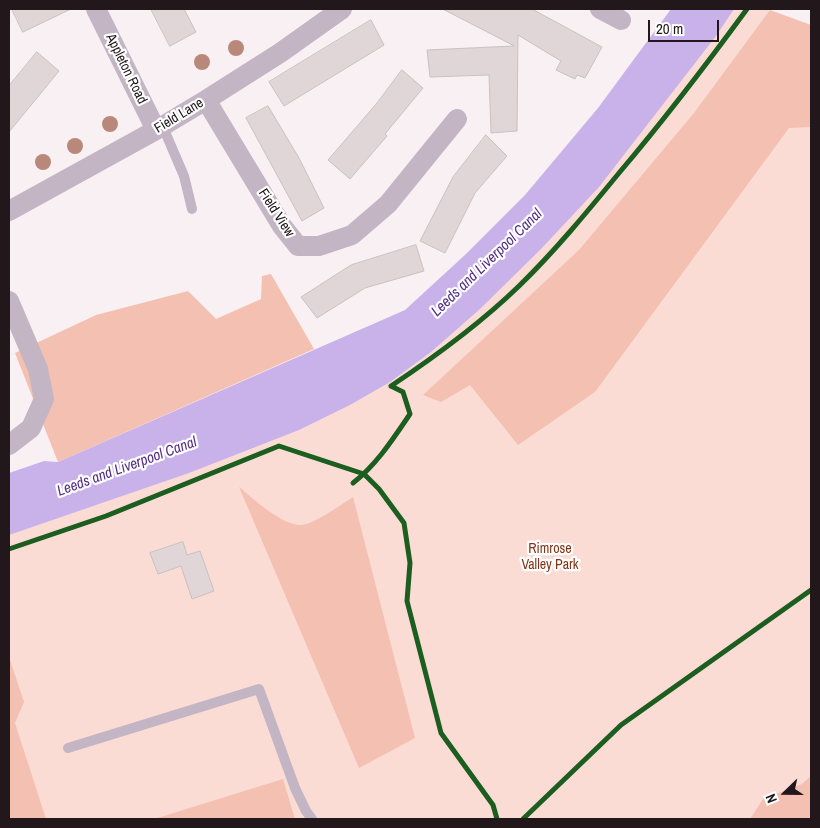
<!DOCTYPE html>
<style>
body{margin:0}
#map{position:relative;width:820px;height:828px;overflow:hidden;background:#f9f0f4;font-family:"Archivo Narrow",sans-serif}
canvas{display:block}
.frame{position:absolute;inset:0;border:10px solid #22181c;pointer-events:none}
.north{position:absolute;left:760px;top:768px;width:50px;height:50px;-webkit-text-stroke:4px #fefffe;paint-order:stroke;rotate:248deg;font-size:14px;font-weight:700;line-height:20px;text-align:center;color:#22181c}
.north::after{content:'';display:block;margin:auto;width:18px;height:22px;background:#22181c;clip-path:polygon(50% 0,100% 100%,50% 72%,0 100%)}
.scale{position:absolute;left:648px;top:20px;width:71px;height:22px;box-sizing:border-box;border:2px solid #22181c;border-top:0;padding-left:6px;font-size:15px;line-height:18px;white-space:nowrap;color:#22181c;-webkit-text-stroke:4px #fefffe;paint-order:stroke}
</style>
<div id="map">
<canvas width="820" height="828"></canvas>
<div class="frame"></div>
<div class="north">N</div>
<div class="scale">20 m</div>
</div>
<script>
const ctx = document.querySelector('canvas').getContext('2d');
ctx.lineJoin = 'round';
function paint(path, color) {
  ctx.fillStyle = color;
  ctx.fill(path, 'evenodd');
}
function trace(path, color, width, dash) {
  ctx.strokeStyle = color;
  ctx.lineWidth = width;
  ctx.lineCap = dash ? 'butt' : 'round';
  ctx.setLineDash(dash || []);
  ctx.stroke(path);
}
function write(font, color, halo, rows, align = 'center') {
  ctx.font = font + ' "Archivo Narrow",sans-serif';
  ctx.lineWidth = 4.5;
  ctx.setLineDash([]);
  ctx.textBaseline = 'middle';
  ctx.strokeStyle = halo;
  ctx.fillStyle = color;
  for (const [text, x, y, turn = 0] of rows) {
    ctx.save();
    ctx.translate(x, y);
    ctx.rotate((+turn || 0) * Math.PI / 180);
    ctx.textAlign = isNaN(turn) ? turn : align;
    if (halo) ctx.strokeText(text, 0, 0);
    ctx.fillText(text, 0, 0);
    ctx.restore();
  }
}
paint(new Path2D(`
 M705 9H765L811 25V819H9V511L389 351Z`), '#fadcd5');
paint(new Path2D(`
 M770 10 811 25V127L789 128 595 392 518 445 470 385 441 402 423 395 579 250 694 113Z
 M271 274 314 349 58 462 15 353 96 315 188 291 216 319 261 299 262 276Z
 M239 487C254 499 282 526 302 525 314 524 342 504 353 497L415 738 359 768Z
 M9 657 24 702 15 723 46 819H9Z
 M811 776V819H750L763 799 802 784Z
 M283 779 295 819H154Z`), '#f4c0b1');
paint(new Path2D(`
 M671 9H734L716 36 599 187 541 249 480 309 431 352 390 382 350 405 299 430 189 473 9 535V473L44 461 58 462 405 310 466 254 525 195 598 108Z`), '#c9b2ea');
const building = new Path2D(`
 M12 9H71L23 32Z
 M151 9H184L196 32 170 46Z
 M443 9H532L602 47 585 78 577 75 575 79 556 70 561 61 518 35 517 131 491 133 489 75 430 77 427 50 514 46Z
 M371 20 384 45 284 106 269 82Z
 M37 52 59 71 9 132V86Z
 M402 70 423 88 385 134 387 136 350 179 328 160 377 103Z
 M268 106 299 158 324 208 302 221 246 118Z
 M486 135 507 156 475 193 445 253 420 241 453 177Z
 M416 245 424 271 365 288 317 318 301 297 351 265Z
 M183 542 187 555 200 551 214 591 192 599 181 566 158 574 150 553Z`);
paint(building, '#e0d6d8');
trace(building, '#cac0c2', 1);
trace(new Path2D(`
 M163 127 184 176 192 209
 M68 748 259 689 295 788 306 811 312 819`), '#c3b5c4', 10);
trace(new Path2D(`
 M96 9 156 130
 M600 9 621 20
 M206 100 282 226 298 246H319L352 235 388 204 457 119
 M9 211 156 130 206 100 280 53 342 9
 M9 301 38 369 44 399 31 428 9 445`), '#c3b5c4', 20);
trace(new Path2D(`
 M391 386C436 356 480 324 519 286 555 251 587 212 619 173 664 120 706 65 747 9
 M353 483C377 464 393 439 410 414L403 392 391 386
 M9 549 106 516 279 446 364 474 379 489 404 523 410 563 407 601 441 733 493 805 497 819
 M523 819 621 725 811 590`), '#1b5e20', 5);
ctx.fillStyle = '#b8897b';
for (const [x, y] of [
 [236,48],
 [202,62],
 [110,124],
 [75,146],
 [43,162]
]) {
  ctx.beginPath();
  ctx.arc(x, y, 8, 0, 2 * Math.PI);
  ctx.fill();
}
write('14px', '#22181c', '#fefffe', [
 ["Appleton Road",126,69,64],
 ["Field Lane",179,116,-31],
 ["Field View",276,213,57]
]);
write('14px', '#833518', '#fefffe', [
 ["Rimrose",550,549],
 ["Valley Park",550,565]
]);
write('italic 15px', '#552d87', '#fefffe', [
 ["Leeds and Liverpool Canal",487,263,-44],
 ["Leeds and Liverpool Canal",127,467,-20]
]);
</script>
